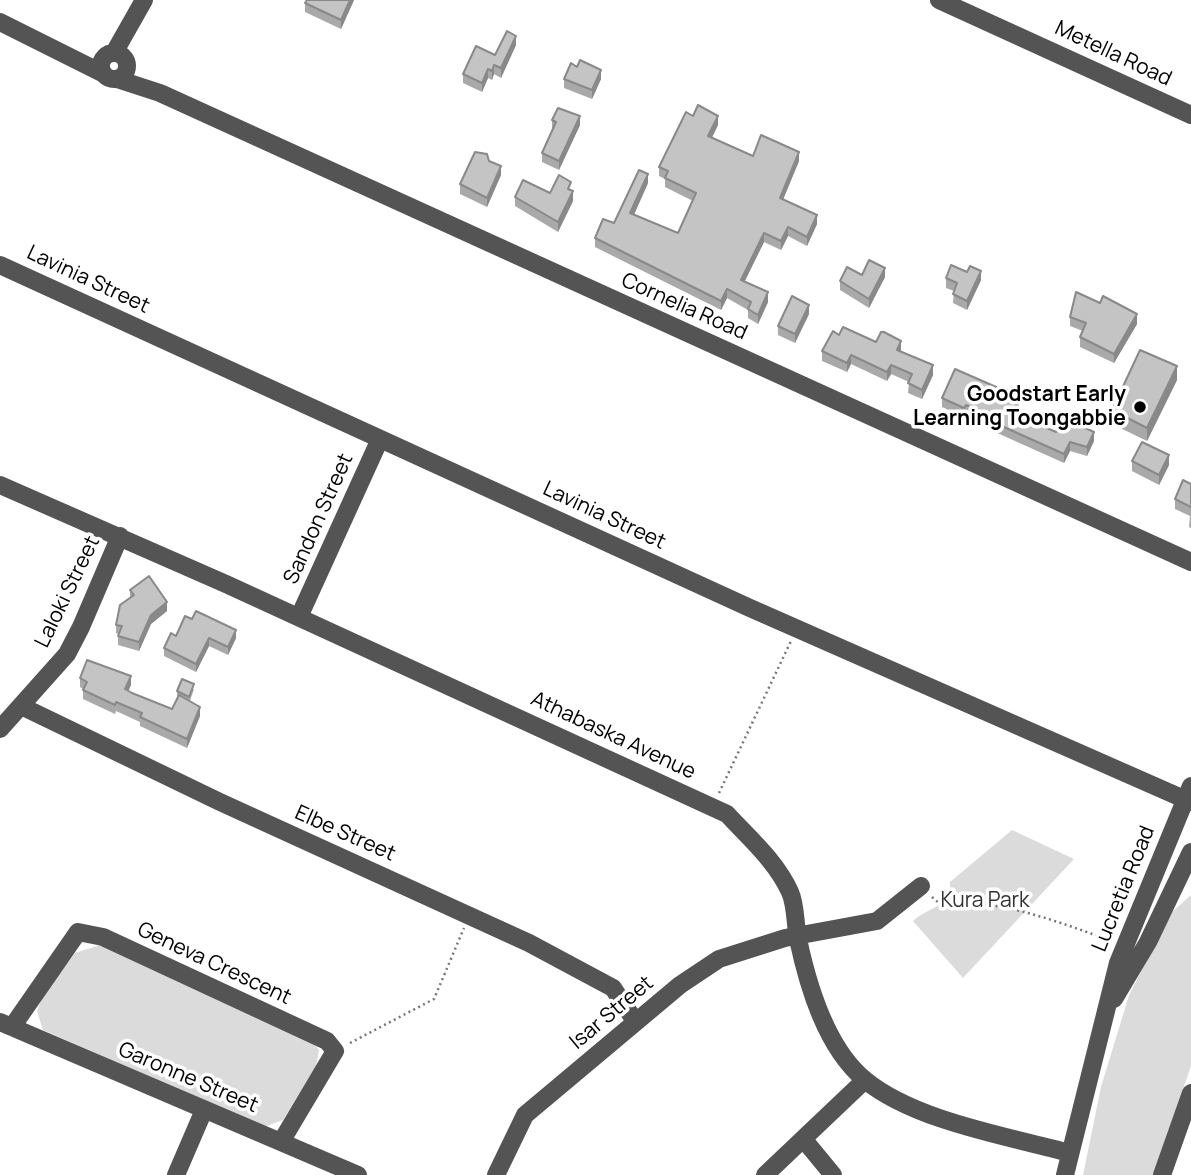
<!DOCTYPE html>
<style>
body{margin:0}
canvas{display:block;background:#fff}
</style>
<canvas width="1191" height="1175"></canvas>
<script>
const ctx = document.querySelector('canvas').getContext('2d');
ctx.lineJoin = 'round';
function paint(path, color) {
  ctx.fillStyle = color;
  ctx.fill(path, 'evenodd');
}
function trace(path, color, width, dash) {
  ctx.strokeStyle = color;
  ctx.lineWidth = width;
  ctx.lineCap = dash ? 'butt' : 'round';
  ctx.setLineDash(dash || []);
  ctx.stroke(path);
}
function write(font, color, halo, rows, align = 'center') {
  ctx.font = font + ' Manrope,sans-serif';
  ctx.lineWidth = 7;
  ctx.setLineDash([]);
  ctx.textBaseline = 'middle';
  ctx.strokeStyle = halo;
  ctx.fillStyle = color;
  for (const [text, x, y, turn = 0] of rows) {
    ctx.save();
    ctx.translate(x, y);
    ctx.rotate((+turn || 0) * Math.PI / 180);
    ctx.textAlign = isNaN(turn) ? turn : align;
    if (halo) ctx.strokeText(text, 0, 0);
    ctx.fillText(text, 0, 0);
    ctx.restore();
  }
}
paint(new Path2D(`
 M1012 830 1074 859 963 978 913 921C928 907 952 907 950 882Z
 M1191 895V1066L1154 1175H1083L1101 1087 1129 995 1172 912Z
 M100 945 315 1045 319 1050 316 1066 283 1120 264 1127 43 1030 37 1011 43 996 75 953Z`), '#dbdbdb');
trace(new Path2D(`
 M719 793 791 641
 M932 897 939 903C1000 899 1053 920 1109 940
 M350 1043 434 999 464 928`), '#767676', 2.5, [2, 3.5]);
trace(new Path2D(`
 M939 0 1191 115
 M0 22 104 74
 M114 53 144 0
 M101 66a13 13 0 1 1 26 0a13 13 0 1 1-26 0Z
 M117 79 160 93 1191 562
 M0 265 750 608 1191 802
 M0 485 226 584 727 814C749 838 776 861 790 892 796 905 795 924 798 939 808 986 826 1048 865 1080 915 1121 1007 1136 1069 1153
 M299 617 380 439
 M21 706 220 802 529 943 613 988 635 1021
 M0 729 67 654 81 627 120 536
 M1114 999 1148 942 1191 852
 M0 1022 358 1175
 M12 1027 78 932 103 937 327 1041 335 1051 281 1142
 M805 1141 833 1175
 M176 1175 204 1110
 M496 1175 525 1115 680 985 719 959 785 938 877 921 921 886
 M765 1175 865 1080
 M1065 1175 1118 963 1191 786
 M1162 1175 1191 1093`), '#545454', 18);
paint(new Path2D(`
 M354 0 341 29 305 12V3Z
 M516 45 501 78 494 74 492 80 488 78 482 92 463 83V74L495 55Z
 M577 67 601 79 592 99 564 88V79Z
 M552 120 580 125 559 170 542 162V153L552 130Z
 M718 125 712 138 753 156 799 161 783 199 817 224 807 246 788 236 781 250 764 242 744 282 768 302 758 324 748 318V310L727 298 721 310 595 247V238L614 223 648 183 634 215 678 233 693 201 665 187V179L659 176V167Z
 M489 161 501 175 487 207 460 194V184Z
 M571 191 573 201 558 232 515 206V197Z
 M862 275 885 277 869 308 840 290V281Z
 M946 278 981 280 967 310 953 303 954 291 946 288Z
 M809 314 795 343 778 335V326Z
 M1070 317 1137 324 1114 363 1080 347V337L1083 331 1070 326Z
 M839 335 876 342 901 350V351L933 375 922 399 908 393 909 382 891 374 887 381 851 364 847 372 822 361V351Z
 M1177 380 1147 441 1112 424V410Z
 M942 398 1019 407 1016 414 1056 432 1094 441 1087 456 1070 451 1064 463 995 432V428L966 414 964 417 942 407Z
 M1132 461 1169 465 1159 485 1132 471Z
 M1191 484V528L1189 527 1190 516 1175 509V499Z
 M130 590 167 611 151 624 139 651 118 645V634L116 633V625L130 598Z
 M176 636 236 638 228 655 209 646 196 672 164 656V648Z
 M80 678 131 685 128 691 132 693 172 709 178 696H177V691L194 689 190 701 200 716 187 748 140 726V722L116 711 115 714 83 699V689L80 687Z`), '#a9a9a9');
paint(new Path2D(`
 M350 0H354L341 29V20Z
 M516 36V45L501 78V68Z
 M494 65V74L492 80V71Z
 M488 69V78L482 92V83Z
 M601 70V79L592 99V90Z
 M580 116V125L559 170V161Z
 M718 116V125L708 145V136Z
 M799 152V161L780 207V198Z
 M501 166V175L487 207V198Z
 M648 174V183L630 223V213Z
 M573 191V201L558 232V222Z
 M817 215V224L807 246V237Z
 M788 227V236L781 250V241Z
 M764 233V242L741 289V280Z
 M885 268V277L869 308V299Z
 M981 271V280L967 310V301Z
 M727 289V298L721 310V301Z
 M768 292V302L758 324V315Z
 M809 305V314L795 343V334Z
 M1137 314V324L1114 363V354Z
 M901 341V350L897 359V350Z
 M851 355V364L847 372V363Z
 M891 365V374L887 381V372Z
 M933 365V375L922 399V390Z
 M1177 366V380L1147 441V428Z
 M1019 397V407L1012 422V413Z
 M1094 432V441L1087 456V447Z
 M1070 442V451L1064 463V454Z
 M1169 455V465L1159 485V475Z
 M167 602V611L151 624 139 651V642L151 615Z
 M236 630V638L228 655V647Z
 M209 638V646L196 672V664Z
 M131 676V685L125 698V689Z
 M200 707V716L187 748V739Z`), '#898989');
const building = new Path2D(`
 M307 0H350L341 20 305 3Z
 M507 31 516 36 501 68 494 65 492 71 488 69 482 83 463 74 476 46 495 55Z
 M580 60 601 70 592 90 564 79 571 63 577 67Z
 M698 105 718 116 708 136 753 156 761 135 799 152 780 198 817 215 807 237 788 227 781 241 764 233 741 280 768 292 758 315 748 309 751 302 727 289 721 301 595 238 603 219 614 223 639 170 648 174 630 213 678 233 696 193 665 178 668 171 659 167 686 112 693 116Z
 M558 108 580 116 559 161 542 153 556 122 552 120Z
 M475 152 487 154 489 161 501 166 487 198 460 184Z
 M559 175 571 182 568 189 573 191 558 222 515 197 523 180 550 193Z
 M869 260 885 268 869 299 840 281 847 267 862 275Z
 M951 265 967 272 970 266 981 271 967 301 953 294 957 283 946 278Z
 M1076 292 1100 303 1103 296 1137 314 1114 354 1080 337 1086 323 1070 317Z
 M792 296 809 305 795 334 778 326Z
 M843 327 876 342 881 332H884L901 341 897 350 933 365 922 390 908 383 912 374 891 365 887 372 851 355 847 363 822 351 833 331 839 335Z
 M1140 350 1177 366 1147 428 1112 410Z
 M955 369 1019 397 1012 413 1056 432 1063 418 1094 432 1087 447 1070 442 1064 454 995 423 996 420 966 405 964 408 942 398Z
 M1142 442 1169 455 1159 475 1132 461Z
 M1183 480 1191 484V507L1175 499Z
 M149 576 167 602 151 615 139 642 118 636 122 626 116 625 120 605 134 595 130 590Z
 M196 611 236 630 228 647 209 638 196 664 164 648 171 633 176 636 185 616 192 619Z
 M87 660 131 676 125 689 132 693 172 709 179 695 200 707 187 739 140 717 142 713 116 702 115 705 83 690 87 682 80 678Z
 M182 679 194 684 189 697 177 691Z`);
paint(building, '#c4c4c4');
trace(building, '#898989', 2);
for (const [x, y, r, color] of [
 [1140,407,7,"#000"]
]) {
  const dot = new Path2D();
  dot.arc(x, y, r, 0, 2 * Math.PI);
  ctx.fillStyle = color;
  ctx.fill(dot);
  trace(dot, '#fff', 2.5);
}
write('21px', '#000', '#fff', [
 ["Metella Road",1113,54,25],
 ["Lavinia Street",88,280,25],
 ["Cornelia Road",684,307,24],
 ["Lavinia Street",604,516,25],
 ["Sandon Street",319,519,-66],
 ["Laloki Street",68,592,-64],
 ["Athabaska Avenue",613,736,25],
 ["Elbe Street",345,834,24],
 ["Lucretia Road",1124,889,-68],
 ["Geneva Crescent",214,964,25],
 ["Isar Street",612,1013,-40],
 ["Garonne Street",188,1078,23]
]);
write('bold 21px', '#000', '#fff', [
 ["Goodstart Early",1126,395],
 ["Learning Toongabbie",1126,419]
], 'right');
write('21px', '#323232', '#fff', [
 ["Kura Park",985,901]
]);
</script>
